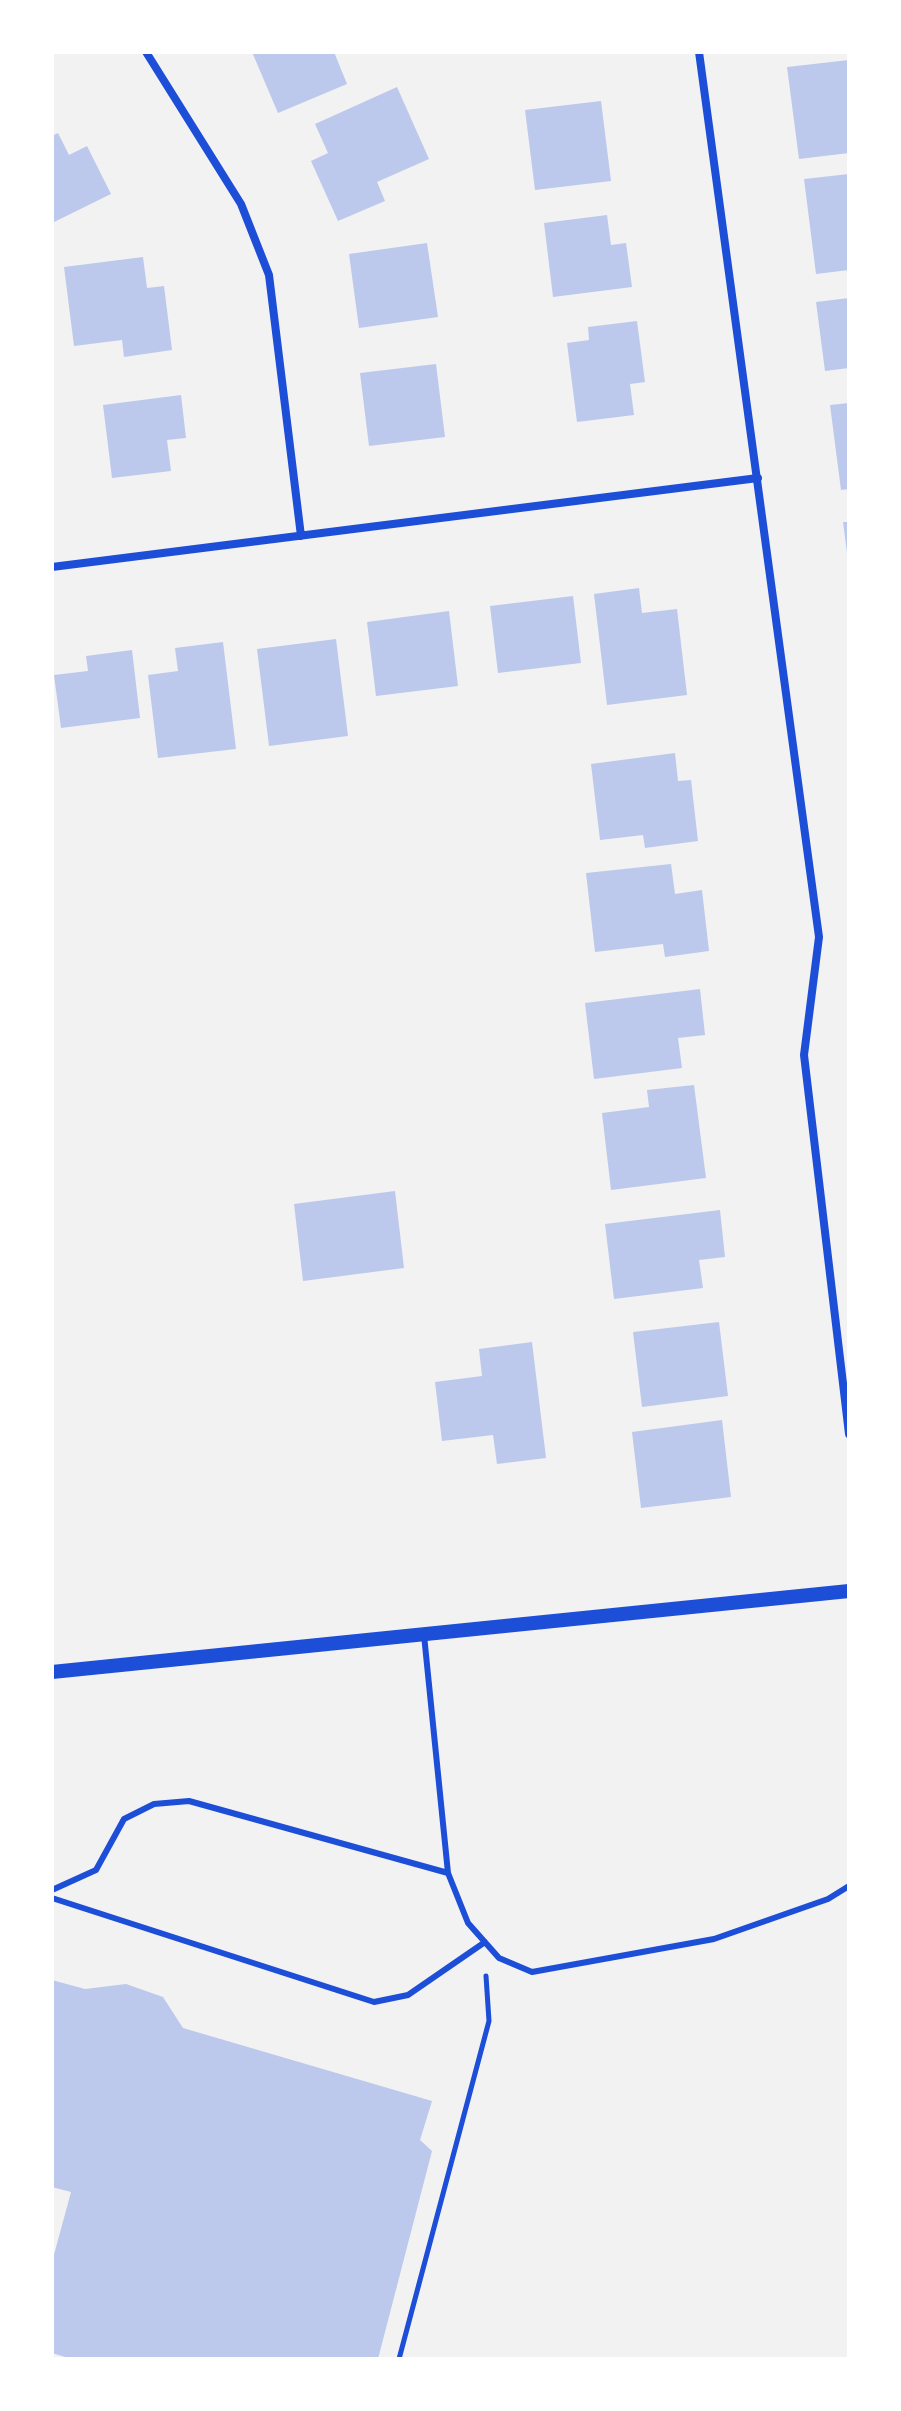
<!DOCTYPE html>
<style>
body{margin:0}
#map{position:relative;width:901px;height:2411px;overflow:hidden;background:#f2f2f2;font-family:"Roboto Condensed",sans-serif}
canvas{display:block}
.frame{position:absolute;inset:0;border:54px solid #fff;pointer-events:none}
</style>
<div id="map">
<canvas width="901" height="2411"></canvas>
<div class="frame"></div>
</div>
<script>
const ctx = document.querySelector('canvas').getContext('2d');
ctx.lineJoin = 'round';
function paint(path, color) {
  ctx.fillStyle = color;
  ctx.fill(path, 'evenodd');
}
function trace(path, color, width, dash) {
  ctx.strokeStyle = color;
  ctx.lineWidth = width;
  ctx.lineCap = dash ? 'butt' : 'round';
  ctx.setLineDash(dash || []);
  ctx.stroke(path);
}
paint(new Path2D(`
 M252 52H334L347 84 278 113Z
 M849 60V153L799 159 787 67Z
 M397 87 429 159 377 182 385 201 338 221 311 161 328 153 315 124Z
 M601 101 611 181 535 190 525 110Z
 M58 133 69 155 87 146 111 194 52 223V136Z
 M849 174V270L816 274 804 179Z
 M607 215 611 245 626 243 632 287 553 297 544 223Z
 M427 243 438 317 359 328 349 254Z
 M143 257 147 288 164 286 172 350 124 357 122 340 74 346 64 267Z
 M849 298V368L825 371 816 302Z
 M637 321 645 382 630 384 634 415 577 422 567 343 589 340 588 327Z
 M436 364 445 437 369 446 360 373Z
 M181 395 186 438 167 440 171 471 112 478 103 405Z
 M849 403V489L841 490 830 405Z
 M843 522H849V553H847Z
 M639 588 642 613 677 609 687 695 607 705 594 594Z
 M573 596 581 663 498 673 490 606Z
 M449 611 458 686 376 696 367 622Z
 M336 639 348 736 269 746 257 649Z
 M223 642 236 749 158 758 148 675 178 671 175 648Z
 M132 650 140 718 61 728 54 675 88 671 86 656Z
 M675 753 678 781 691 780 698 841 645 848 643 835 600 840 591 764Z
 M671 864 675 894 702 890 709 951 665 957 663 944 595 952 586 873Z
 M700 989 705 1035 678 1038 682 1068 594 1079 585 1003Z
 M694 1085 706 1178 611 1190 602 1113 649 1107 647 1090Z
 M395 1191 404 1268 303 1281 294 1204Z
 M720 1210 725 1257 699 1260 703 1288 614 1299 605 1224Z
 M719 1322 728 1396 642 1407 633 1332Z
 M532 1342 546 1458 497 1464 493 1435 442 1441 435 1382 482 1376 479 1349Z
 M722 1420 731 1497 641 1508 632 1432Z
 M52 1980 85 1989 126 1984 163 1997 183 2028 432 2101 420 2140 432 2151 378 2359H72L52 2353V2262L71 2192 52 2187Z`), '#bdc9ec');
trace(new Path2D(`
 M399 2359 489 2021 486 1976`), '#1d4ed8', 5);
trace(new Path2D(`
 M424 1635 448 1873 468 1923 499 1958 532 1972 714 1939 828 1899 849 1886
 M52 1890 96 1870 124 1819 154 1804 189 1801 448 1873
 M52 1898 374 2002 408 1995 485 1942`), '#1d4ed8', 6);
trace(new Path2D(`
 M146 52 241 204 269 275 301 536
 M699 52 819 937 804 1055 849 1434
 M52 567 758 478`), '#1d4ed8', 8);
trace(new Path2D(`
 M52 1672 849 1591`), '#1d4ed8', 14);
</script>
